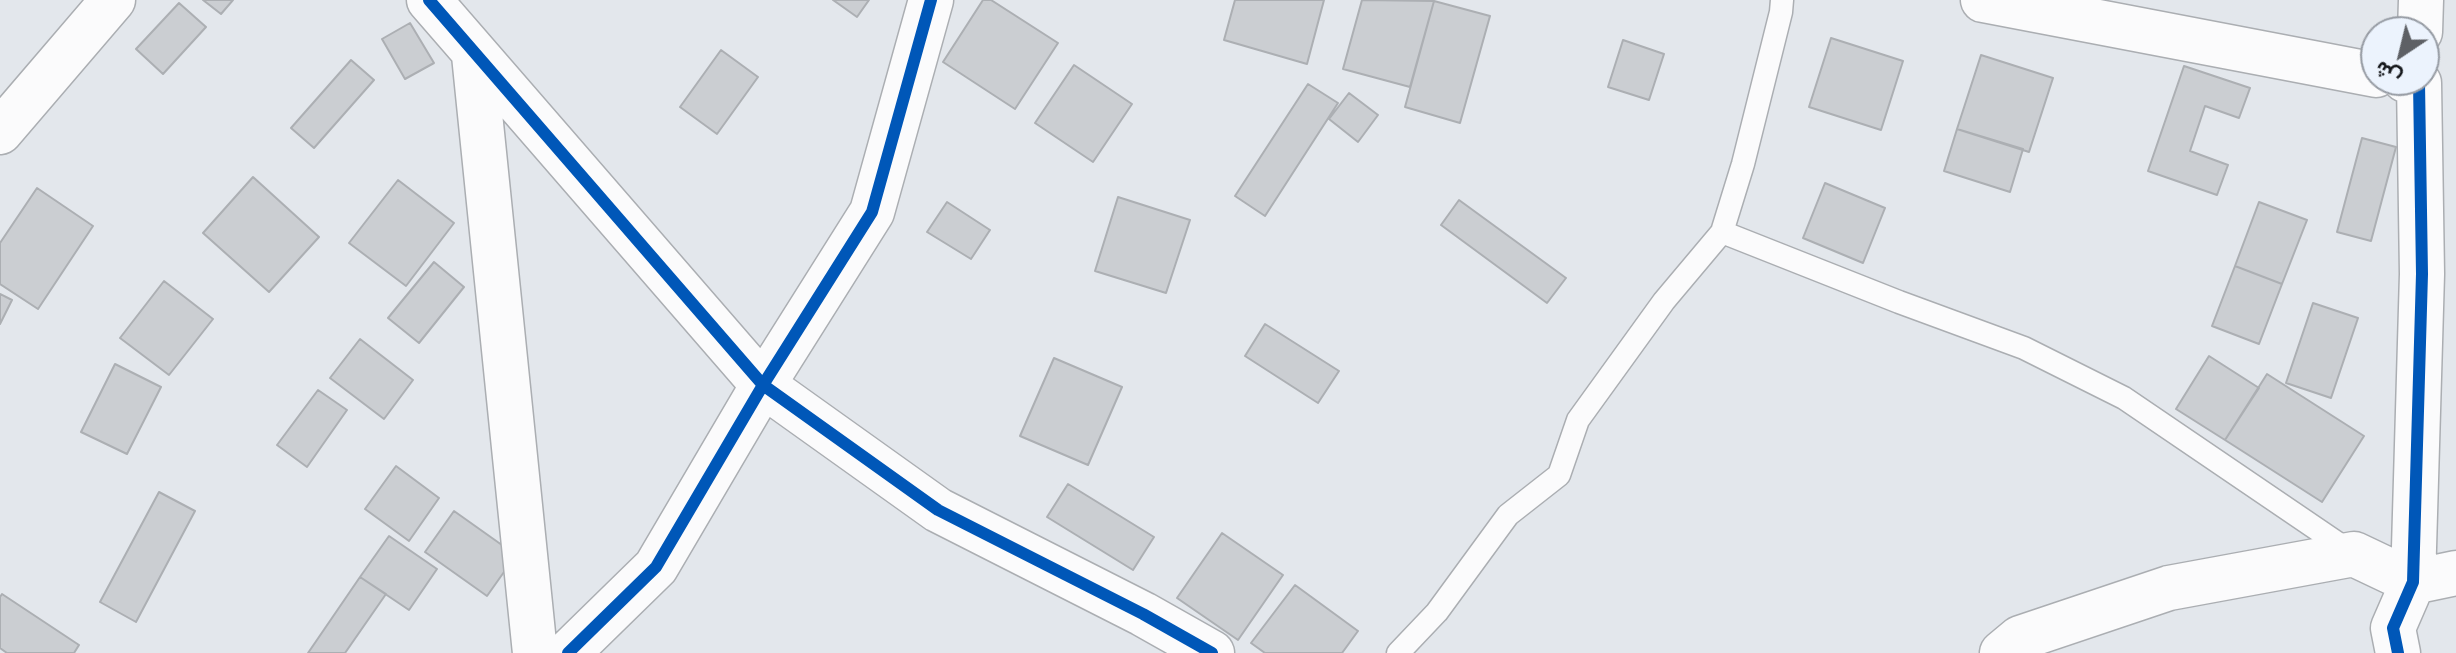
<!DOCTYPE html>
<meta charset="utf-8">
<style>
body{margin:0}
#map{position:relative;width:2456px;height:653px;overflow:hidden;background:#e3e7ec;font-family:Jost,Vazirmatn,sans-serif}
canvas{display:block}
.north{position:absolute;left:2360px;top:16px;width:80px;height:80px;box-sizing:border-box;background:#ecf3fd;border:2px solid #969ba3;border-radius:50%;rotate:215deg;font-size:22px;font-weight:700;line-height:32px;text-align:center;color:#16181c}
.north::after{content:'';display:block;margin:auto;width:28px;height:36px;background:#5e6065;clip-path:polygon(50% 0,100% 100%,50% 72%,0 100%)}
</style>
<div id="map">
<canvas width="2456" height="653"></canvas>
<div class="north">ش</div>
</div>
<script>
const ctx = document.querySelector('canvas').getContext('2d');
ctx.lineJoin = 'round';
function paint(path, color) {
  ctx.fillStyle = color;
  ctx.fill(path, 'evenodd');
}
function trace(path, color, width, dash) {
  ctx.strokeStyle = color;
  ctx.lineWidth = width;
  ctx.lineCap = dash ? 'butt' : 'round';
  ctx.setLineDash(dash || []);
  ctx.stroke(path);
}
const building = new Path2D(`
 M203 0H233L221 14Z
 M833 0H869L857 17Z
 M983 0H991L1058 43 1015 109 943 62Z
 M1235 0H1324L1307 64 1224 40Z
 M1362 0 1434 1 1410 87 1343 69Z
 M1434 1 1490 16 1460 123 1405 107Z
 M179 3 206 27 163 74 136 49Z
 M410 23 434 63 405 79 382 39Z
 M1831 38 1903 61 1881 130 1809 107Z
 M1623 40 1664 54 1649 100 1608 87Z
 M721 50 758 77 717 134 680 107Z
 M1981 55 2053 78 2029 152 1957 129Z
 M351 60 374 80 314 148 291 128Z
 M1074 65 1132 104 1093 162 1035 123Z
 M2184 66 2250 88 2239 118 2205 106 2190 151 2228 165 2217 195 2148 171Z
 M1308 84 1338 103 1265 216 1235 196Z
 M1349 93 1378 115 1358 142 1329 119Z
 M1957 129 2023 149 2010 192 1944 171Z
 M2362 138 2396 147 2371 241 2337 232Z
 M253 177 319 237 269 292 203 233Z
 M398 180 454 223 406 286 349 243Z
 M1825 183 1885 208 1863 263 1803 238Z
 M37 188 93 226 38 309 0 284V243Z
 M1118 197 1190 220 1166 293 1095 271Z
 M1459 200 1566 278 1547 303 1441 225Z
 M947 202 990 230 971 259 927 232Z
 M2259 202 2307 220 2282 284 2235 266Z
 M434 262 464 287 419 343 388 318Z
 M2235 266 2282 284 2259 344 2212 326Z
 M164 281 213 319 169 375 120 338Z
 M0 294 12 300 0 324Z
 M2313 303 2358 318 2331 398 2286 383Z
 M1265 324 1339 371 1318 403 1245 356Z
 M360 339 413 380 384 419 330 378Z
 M2209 356 2259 388 2225 440 2176 409Z
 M1054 358 1122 387 1088 465 1020 436Z
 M115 364 161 387 127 454 81 432Z
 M2267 374 2364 436 2322 502 2225 440Z
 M318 390 347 410 307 467 277 445Z
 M396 466 439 498 409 541 365 509Z
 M1068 484 1154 537 1133 570 1047 517Z
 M159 492 195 511 136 622 100 602Z
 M454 511 516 555 487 596 425 552Z
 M1222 533 1283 575 1238 640 1177 598Z
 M389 536 437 569 409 610 360 577Z
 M360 577 386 594 345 653H308Z
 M1295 585 1358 631 1342 653H1265L1251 643Z
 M2 594 79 645 74 653H7L0 648V597Z`);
paint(building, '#cbced2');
trace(building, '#acafb3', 2);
const lane = new Path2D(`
 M1722 232 1899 302 2024 348 2124 398 2352 553
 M1398 653 1437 612 1508 515 1559 475 1578 420 1664 301 1722 232 1743 164 1781 12 1782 0`);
const street = new Path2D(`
 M429 0 763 385 938 510 1143 614 1212 653
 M1983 0 2376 75
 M2420 32 2421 0
 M474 55 535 653
 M0 132 113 0
 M568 653 656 567 763 385 872 212 931 0
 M2002 653 2020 638 2169 588 2354 554 2413 582 2456 573
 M2398 653 2393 628 2413 582 2422 274 2419 83 2405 80`);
trace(lane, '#abaeb2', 25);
trace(street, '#abaeb2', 47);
trace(lane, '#fbfbfc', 22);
trace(street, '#fbfbfc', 44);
trace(new Path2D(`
 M429 0 763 385 938 510 1143 614 1212 653
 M568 653 656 567 763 385 872 212 931 0
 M2398 653 2393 628 2413 582 2422 274 2419 83 2405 80`), '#0057b8', 12);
</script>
